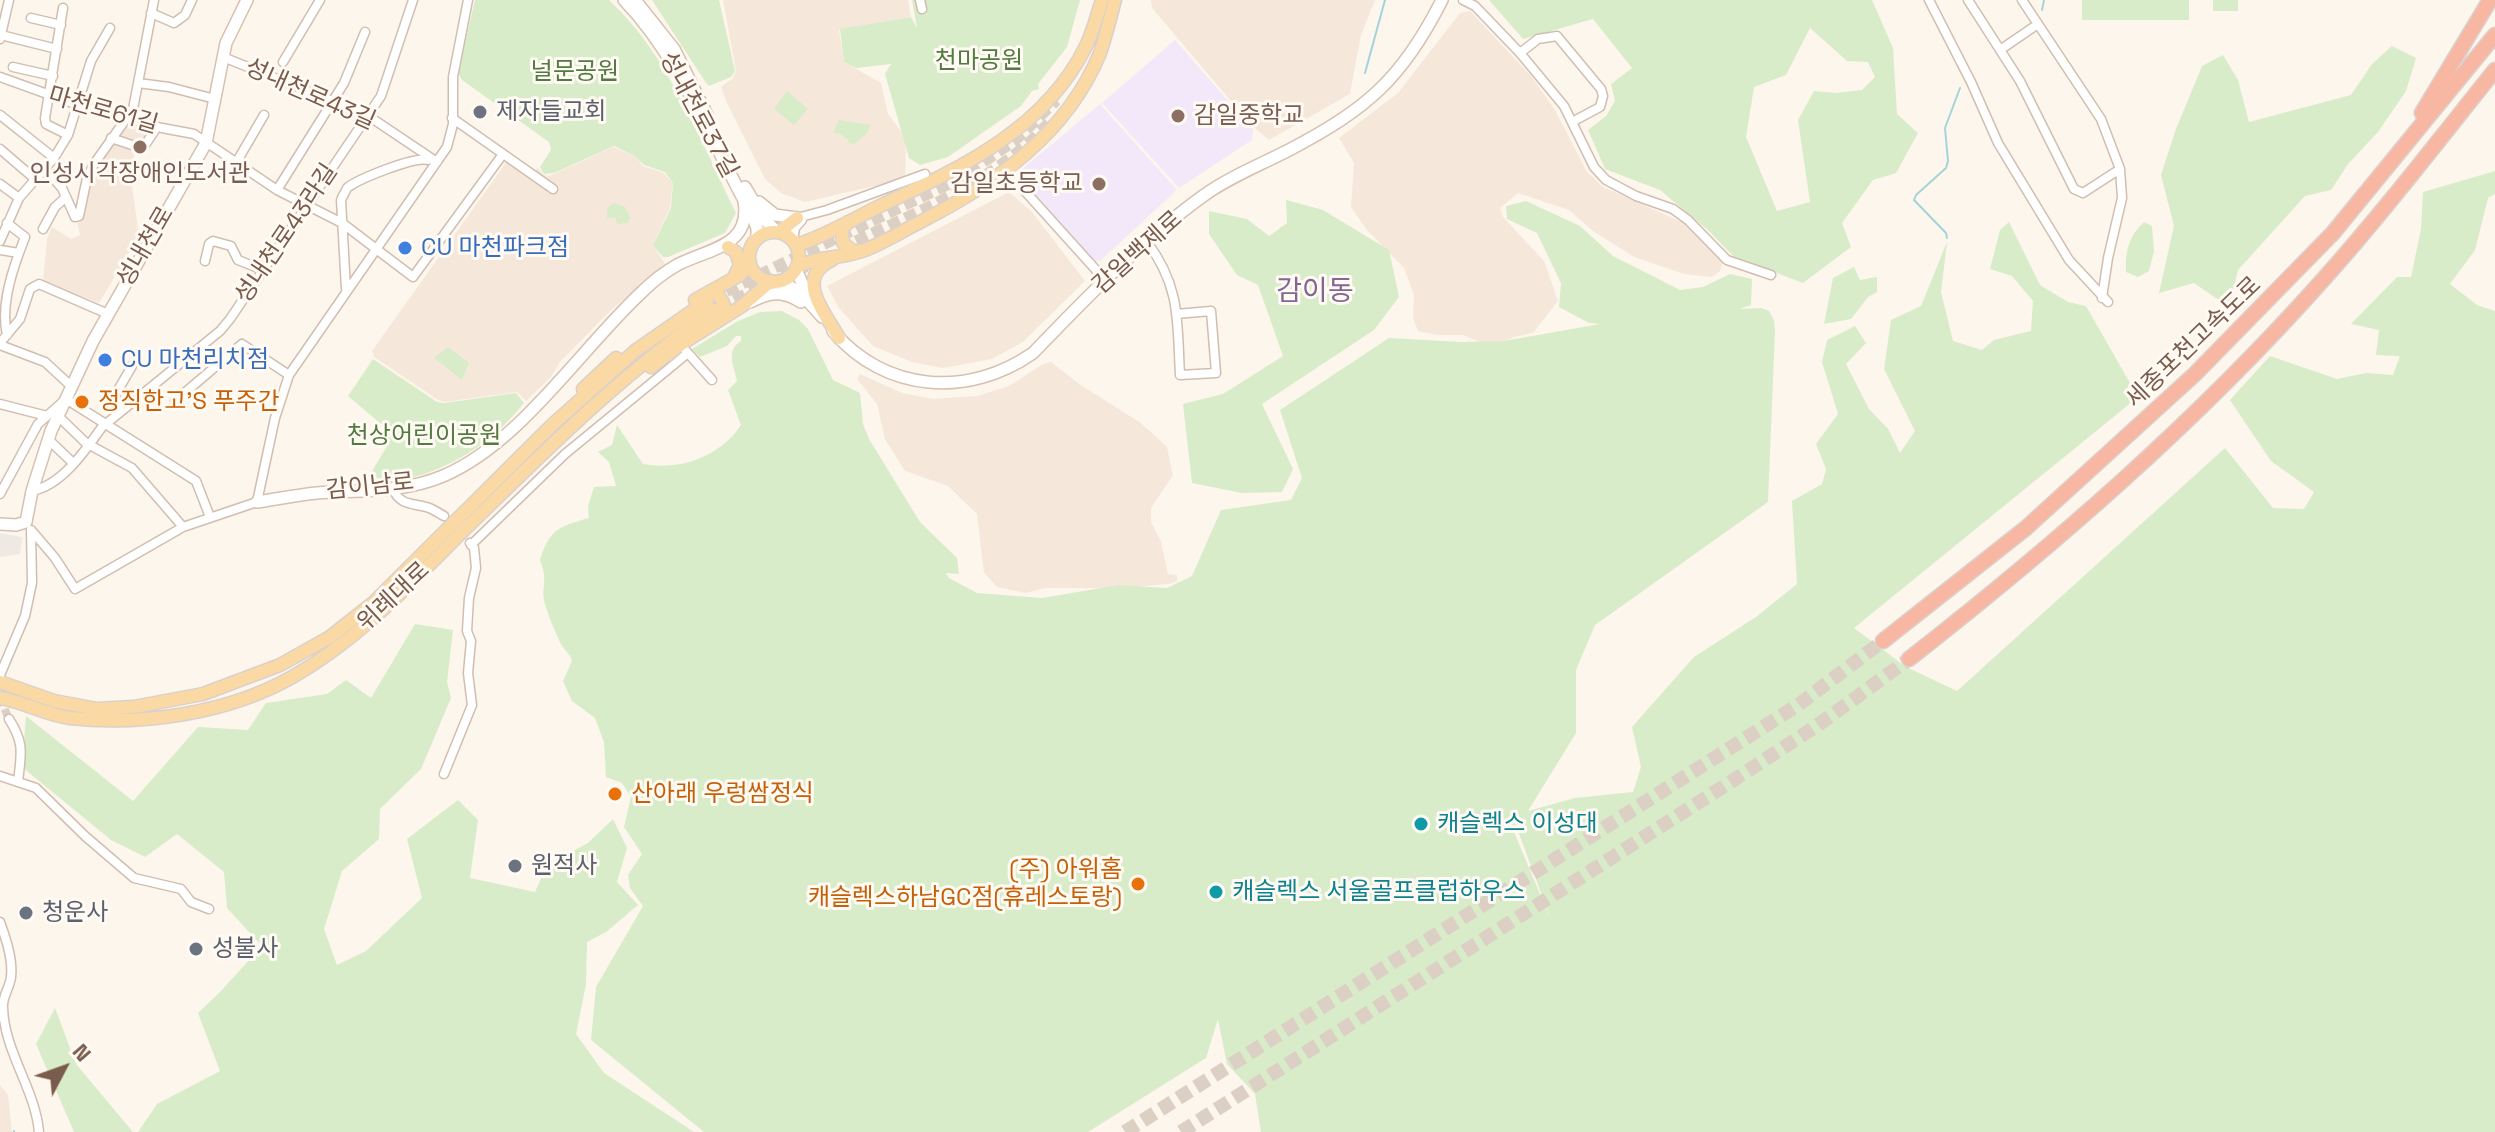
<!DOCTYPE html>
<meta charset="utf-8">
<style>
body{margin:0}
#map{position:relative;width:2495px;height:1132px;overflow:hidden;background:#fdf6ec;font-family:"Space Grotesk",sans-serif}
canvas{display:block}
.north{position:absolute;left:24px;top:1028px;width:80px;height:80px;-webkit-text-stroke:6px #fffaf3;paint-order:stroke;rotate:49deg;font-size:22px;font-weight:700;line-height:32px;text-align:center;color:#7a5c4d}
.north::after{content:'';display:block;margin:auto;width:28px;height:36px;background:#7a5c4d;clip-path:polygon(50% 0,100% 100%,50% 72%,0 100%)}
</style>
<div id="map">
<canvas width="2495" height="1132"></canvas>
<div class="north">N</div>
</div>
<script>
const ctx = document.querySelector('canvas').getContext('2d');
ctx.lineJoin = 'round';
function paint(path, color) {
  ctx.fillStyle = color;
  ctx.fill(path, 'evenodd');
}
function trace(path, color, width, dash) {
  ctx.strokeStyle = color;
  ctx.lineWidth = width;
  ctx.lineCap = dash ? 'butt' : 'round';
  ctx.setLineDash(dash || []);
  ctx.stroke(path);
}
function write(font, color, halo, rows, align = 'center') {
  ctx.font = font + ' "Space Grotesk","Noto Sans KR",sans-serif';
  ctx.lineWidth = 6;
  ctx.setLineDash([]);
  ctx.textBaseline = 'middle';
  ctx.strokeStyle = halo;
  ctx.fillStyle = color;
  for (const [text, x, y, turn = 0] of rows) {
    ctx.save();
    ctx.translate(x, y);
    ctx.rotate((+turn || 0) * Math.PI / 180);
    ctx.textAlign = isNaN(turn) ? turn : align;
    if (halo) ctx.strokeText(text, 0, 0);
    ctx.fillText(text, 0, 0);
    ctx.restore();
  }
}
paint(new Path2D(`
 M723 0H908L911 17 839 30 844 62 881 83 888 114 906 138 905 179 805 202 781 193 765 179 727 103 721 87 732 79 736 71Z
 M1151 0H1375L1361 35 1350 94 1269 140 1252 126 1152 8Z
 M1470 11 1531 76 1555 110 1587 172 1603 187 1686 224 1723 262 1720 271 1712 277 1684 274 1634 257 1593 231 1569 210 1518 193 1500 208 1503 217 1544 261 1558 301 1533 333 1514 337 1501 344 1489 346 1463 335H1437L1418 331 1413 318 1414 295 1404 268 1366 229 1351 207 1354 163 1339 138 1398 93 1460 13Z
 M125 122 156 132 135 152 130 172 139 236 99 303 43 282 47 239 52 227 71 239 80 235 77 222 81 219 89 179 95 166Z
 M613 147 636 157 643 166 664 173 673 183 670 208 654 242V247L666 265 612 309 560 362 551 377 526 401 517 392 445 402 438 400 374 357 372 351 510 157 531 172 538 168 544 175 549 176Z
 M1009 192 1032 212 1085 281 1023 342 992 359 943 368 912 362 873 346 839 308 827 286Z
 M1051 362 1082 386 1141 423 1167 447 1173 475 1151 508V522L1161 542 1168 574 1177 575V581L1169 584 1120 588H1045L1025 593 997 587 984 573 977 514 948 486 905 471 885 439 877 404 857 379 860 374 902 393 933 399 977 396 1009 386 1043 364Z
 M0 1085 8 1095 12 1132H0Z`), '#f5e8da');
paint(new Path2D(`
 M0 533 22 537 20 554 0 557Z`), '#efe9e4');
paint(new Path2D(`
 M1175 40 1253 129 1252 140 1179 188 1102 103Z
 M1100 104 1177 190 1100 261H1093L1021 178 1020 171Z`), '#f3e8fa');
paint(new Path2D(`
 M475 0H609C668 54 701 142 736 213L725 233 668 257H663L654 247V243L671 208 673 183 665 172 644 165 636 157 614 146 554 173 544 174 540 167 551 150 549 142 462 80 458 73Z
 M652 0H719L735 71 731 77 709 86 706 83Z
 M912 0H1080L1067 47 1038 84 1039 89 1032 91 1021 106 948 157 920 165 909 158 885 74 891 64 856 68 844 62 840 29 911 17 917 28Z
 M1489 0H1872L1893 48 1897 114 1918 133 1896 173 1873 180 1842 223 1851 247 1803 283 1734 257 1709 231 1660 190 1605 169 1588 130 1606 116 1615 101 1611 84 1632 68 1593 19 1523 39ZM1810 28 1847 61 1868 62 1875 77 1862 90 1836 93 1814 91 1798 120 1810 202 1777 211 1746 137 1754 87 1786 75Z
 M2082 0H2189V20H2082Z
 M2213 0H2238V11H2213Z
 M2392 46 2416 58 2406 91 2378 132 2348 164 2331 190 2305 196 2238 270 2229 307 2194 283 2159 293 2174 226 2161 175 2176 129 2202 66 2223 55 2238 80 2249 122 2351 95 2372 64Z
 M787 91 808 109 794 125 774 109Z
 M839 120 870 125 867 133 853 145 841 134 833 133Z
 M2495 171V194L2488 198 2475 250 2450 284 2477 305 2495 311V1132H1261L1255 1094 1227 1064 1218 1019 1206 1058 1088 1132H704L591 1040 596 987 643 906 630 888 628 875 642 854 624 827 631 797 622 783 606 777 604 742 595 718 572 701 563 681 572 661C569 652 562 648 559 640 554 629 548 615 545 604 540 587 549 582 540 560 550 528 559 527 589 518L588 506 594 487 616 486 609 462 598 452 612 445 617 425 643 464C679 471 720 457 741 425L728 390 737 381C734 365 725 351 741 341V336H736L727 346 700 357 692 349 738 321 760 312 782 311 799 320 808 329 833 380 860 393 863 424 869 439 920 522 957 558 959 574 946 573 949 578 977 593 1042 598 1119 585 1167 588 1192 576 1221 510 1291 500 1302 478 1280 410 1389 338 1462 342 1504 341 1600 324 1589 323 1559 307 1561 283 1537 233 1507 219 1506 206 1526 201 1580 226 1613 256 1680 290 1703 287 1730 274 1752 279 1751 305 1739 309 1761 308 1769 311 1774 320 1775 331 1768 502 1595 625 1576 670V733L1528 811 1575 798 1633 792 1641 767 1632 727 1694 657 1756 617 1797 584 1792 501 1822 484 1826 469 1816 444 1838 414 1822 362 1827 340 1855 326 1866 343 1846 364 1869 409 1888 429 1900 453 1915 431 1884 369 1891 320 1921 306 1947 242 1941 292 1953 341 1982 350 1994 340 2031 331 2033 301 2012 276 1990 269 2000 230 2009 222 2040 285 2068 302 2086 306 2138 397 1854 628 1906 667 1957 691 2225 448 2273 508 2304 509 2314 492 2271 461 2230 400 2270 356 2337 379 2366 373 2393 375 2400 356 2376 355 2379 330 2351 324 2397 277H2411L2421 229 2423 192ZM1520 822 1518 831 1551 920 1514 832Z
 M1286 200 1323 210 1389 250 1399 297 1374 330 1262 404 1293 469 1282 492 1242 493 1192 483 1183 404 1223 394 1283 356 1258 285 1237 275 1209 234V211L1247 219 1269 236 1287 223Z
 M613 203 625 207 630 218 628 223 617 224 616 218H607V209Z
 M2144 222 2152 226 2154 251 2149 271 2138 277 2126 272C2125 251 2129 236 2144 222Z
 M1854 267 1860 280 1877 277V292L1868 297 1851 319 1824 324 1833 278Z
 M448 347 469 363 462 380 434 358Z
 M373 359 437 402 444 403 516 393 524 403C486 451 430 482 368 484L366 481 389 443 387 429 348 396Z
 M415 624 453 630 447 682 451 698 421 769 380 809 379 839 342 871 324 929 337 965 366 951 422 898 407 839 458 800 478 820 470 878 535 892 547 865 588 843 613 819 627 848 617 882 638 905 606 932 587 942 586 984 576 1034 604 1073 694 1132H138L157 1104 220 1071 198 1013 220 992 262 946 227 908 224 872 177 834 145 857 111 840 22 767 26 716 133 801 198 727 248 730 266 703 327 694 346 680 371 698Z
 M55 1008 76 1064 133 1132H74L36 1044Z`), '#d8ecc9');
trace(new Path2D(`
 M2042 10 2044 0
 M1365 73 1385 0
 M1947 238 1946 233 1914 200 1916 195 1946 168 1948 161 1945 128 1960 88
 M14 1132V1131`), '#a5d3da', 2);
trace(new Path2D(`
 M0 698 9 719`), '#dcd0c4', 8, [8, 4]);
trace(new Path2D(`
 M840 249C911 215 995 183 1049 123
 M710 299 960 178 1016 139 1056 100
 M718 308 806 266`), '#dcd0c4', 12, [12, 6]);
trace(new Path2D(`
 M1125 1132 1798 705 1883 641
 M1181 1132 1729 783 1818 725 1909 659`), '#dcd0c4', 14, [14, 7]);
const street = new Path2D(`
 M920 0 922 9
 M1463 0 1475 6 1520 53 1564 106 1594 167 1606 180 1636 196 1673 209 1688 220 1727 260 1771 275
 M1929 0 1971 82 1998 143 2069 260 2108 302
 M1968 0 2020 81 2074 189 2083 193 2120 169
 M2022 0 2101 119 2120 169 2122 198 2108 258 2102 298
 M63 8 45 118 46 124 68 135
 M151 13 174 23 185 15 192 0
 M31 18 61 25
 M1 35 57 49
 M0 39 9 0
 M2000 50 2038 24
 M1520 53 1538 39 1557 36 1601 89 1603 96 1600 107 1572 122
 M223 57 367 115 437 162
 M283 62 320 0
 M13 67 53 76
 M0 77 78 105 162 128 194 134 277 190 342 223 413 277 503 154
 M138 83 169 87 215 99
 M0 115 54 158
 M452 118 553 189
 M111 138 135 146 145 145 157 127
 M0 149 35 179
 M236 163 264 115
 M45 169 62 188 75 217 79 216 87 178 94 164 133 109 154 0
 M0 184 19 198
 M1023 189 1106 281
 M277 190 344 83 365 32
 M797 218 827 210 925 174
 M7 223 25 237 19 253
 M43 229 55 207 65 198
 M793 240 795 228 802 220
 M0 241 19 198 54 158 68 135 91 61 110 28
 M1147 242C1181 287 1177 322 1180 375L1216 373 1211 311 1176 314
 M0 250 19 253C10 278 1 308 7 335
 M205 261 209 244 213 241 231 246 238 260 263 270
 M346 289 341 200C341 199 347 189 347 188 358 179 415 156 428 160
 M0 343 20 319 30 289 39 284 108 314
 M0 345 45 362 71 386
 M686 351 712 380
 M175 401 242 344 289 375
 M0 404 47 416
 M124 408 114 397 132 366
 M58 416 86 443 132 468 183 527
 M49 440 73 463
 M393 489C400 505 411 503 426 507 432 508 438 513 444 516
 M32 491C62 485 85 451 102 427L220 331 230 319 381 96 413 0
 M0 494 38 424 66 399 196 481 210 517
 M32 531 55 558 75 589 183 527 257 502 275 418 289 375 447 147 453 124V77L468 0
 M471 545 565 454 688 353
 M0 675 25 616 32 583 31 530
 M9 719C25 744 21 754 18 782
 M444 774 472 705 468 673 471 641 467 631 469 598 476 568 474 548 470 543
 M0 776 36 788 85 836 134 878 181 889 191 902 209 909
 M0 922C6 939 13 959 11 977 10 987 2 997 3 1007 4 1052 35 1088 39 1132`);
const secondary = new Path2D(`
 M624 0C681 59 712 144 752 215L757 228V238
 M635 0 674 49 707 115
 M745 187 764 219 777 232
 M759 202 775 215 797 218
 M796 269 807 295
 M776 282C795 284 810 303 822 317
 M750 302C770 292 782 290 801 302
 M833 331C885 393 969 398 1033 353 1086 298 1141 241 1203 196 1229 177 1260 165 1289 150 1367 109 1402 79 1442 0
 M257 502C277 499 297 495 317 493 360 490 403 493 443 476 521 443 581 348 643 291 653 281 665 272 677 265 707 249 752 247 744 201
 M0 524 16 525 26 522 32 491 51 431 93 341 206 143 226 43 247 0`);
const primary = new Path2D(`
 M848 222 842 230 843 243 853 251H859
 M779 232 797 218
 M749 257a25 25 0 1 1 50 0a25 25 0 1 1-50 0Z
 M796 245C826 236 855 218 884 204 963 167 1046 128 1086 46 1093 32 1097 15 1102 0
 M728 247 736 252 740 265 734 277
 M832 260C793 278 826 314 839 338
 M797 267C817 256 840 259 862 251 882 244 902 231 922 221 996 183 1067 134 1100 53 1106 36 1110 18 1115 0
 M708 293H716C724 301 728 309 721 319
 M695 300 740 275 750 263
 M651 367 680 345 742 306 771 281
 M583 389 616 358
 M0 682 54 701 97 709 134 707 203 694 280 665 330 637 373 603 552 425 635 351 707 301
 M0 698C24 702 46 715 70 718 143 726 230 713 294 676 360 638 411 583 464 530 544 452 622 373 715 310`);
const highway = new Path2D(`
 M2422 113 2490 0
 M1883 641 2026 528 2195 374 2333 233 2495 35
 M1909 659C2056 544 2197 421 2321 282 2382 214 2438 141 2495 70`);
trace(street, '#d1beb0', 11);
trace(secondary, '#d6c0b0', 14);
trace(primary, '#dad1cd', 15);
trace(highway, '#dad1cd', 17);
trace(street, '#fff', 8);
trace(secondary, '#fff', 11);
trace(primary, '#fbd9a5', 12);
trace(highway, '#f7b7a3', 14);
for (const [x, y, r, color] of [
 [480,112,8,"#6b7280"],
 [1178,116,8,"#8d6e63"],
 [140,147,8,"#8d6e63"],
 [1099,184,8,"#8d6e63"],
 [405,248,8,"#3f7fe0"],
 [105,360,8,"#3f7fe0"],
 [82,402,8,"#e8710a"],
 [615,794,8,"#e8710a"],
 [1421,824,8,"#0f9aa8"],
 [515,866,8,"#6b7280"],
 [1138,884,8,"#e8710a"],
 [1216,892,8,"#0f9aa8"],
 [26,913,8,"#6b7280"],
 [196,949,8,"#6b7280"]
]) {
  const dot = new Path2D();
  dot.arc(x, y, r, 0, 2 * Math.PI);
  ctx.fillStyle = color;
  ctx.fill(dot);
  trace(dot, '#fffaf3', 3);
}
write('24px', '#537a41', '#fffaf3', [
 ["천마공원",979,61],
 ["널문공원",575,72],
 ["천상어린이공원",424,436]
]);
write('24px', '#7a5c4d', '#fffaf3', [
 ["성내천로43길",310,95,24],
 ["마천로61길",103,111,16],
 ["성내천로37길",698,115,62],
 ["성내천로43라길",287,234,-56],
 ["성내천로",146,247,-60],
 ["감일백제로",1138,253,-42],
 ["세종포천고속도로",2194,343,-44],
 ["감이남로",370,487,-6],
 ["위례대로",394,597,-43]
]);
write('24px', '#5b616d', '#fffaf3', [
 ["제자들교회",496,112],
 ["원적사",531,866],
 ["청운사",42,913],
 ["성불사",212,949]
], 'left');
write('24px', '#785e54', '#fffaf3', [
 ["감일중학교",1194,116],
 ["인성시각장애인도서관",140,174,"center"],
 ["감일초등학교",1083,184,"right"]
], 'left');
write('24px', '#366cbe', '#fffaf3', [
 ["CU 마천파크점",421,248],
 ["CU 마천리치점",121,360]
], 'left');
write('24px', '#c56008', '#fffaf3', [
 ["정직한고'S 푸주간",98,402],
 ["산아래 우렁쌈정식",631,794],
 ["(주) 아워홈",1122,870,"right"],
 ["캐슬렉스하남GC점(휴레스토랑)",1122,898,"right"]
], 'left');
write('24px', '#0d838f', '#fffaf3', [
 ["캐슬렉스 이성대",1437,824],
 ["캐슬렉스 서울골프클럽하우스",1232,892]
], 'left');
write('28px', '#846695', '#fffaf3', [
 ["감이동",1315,292]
]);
</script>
